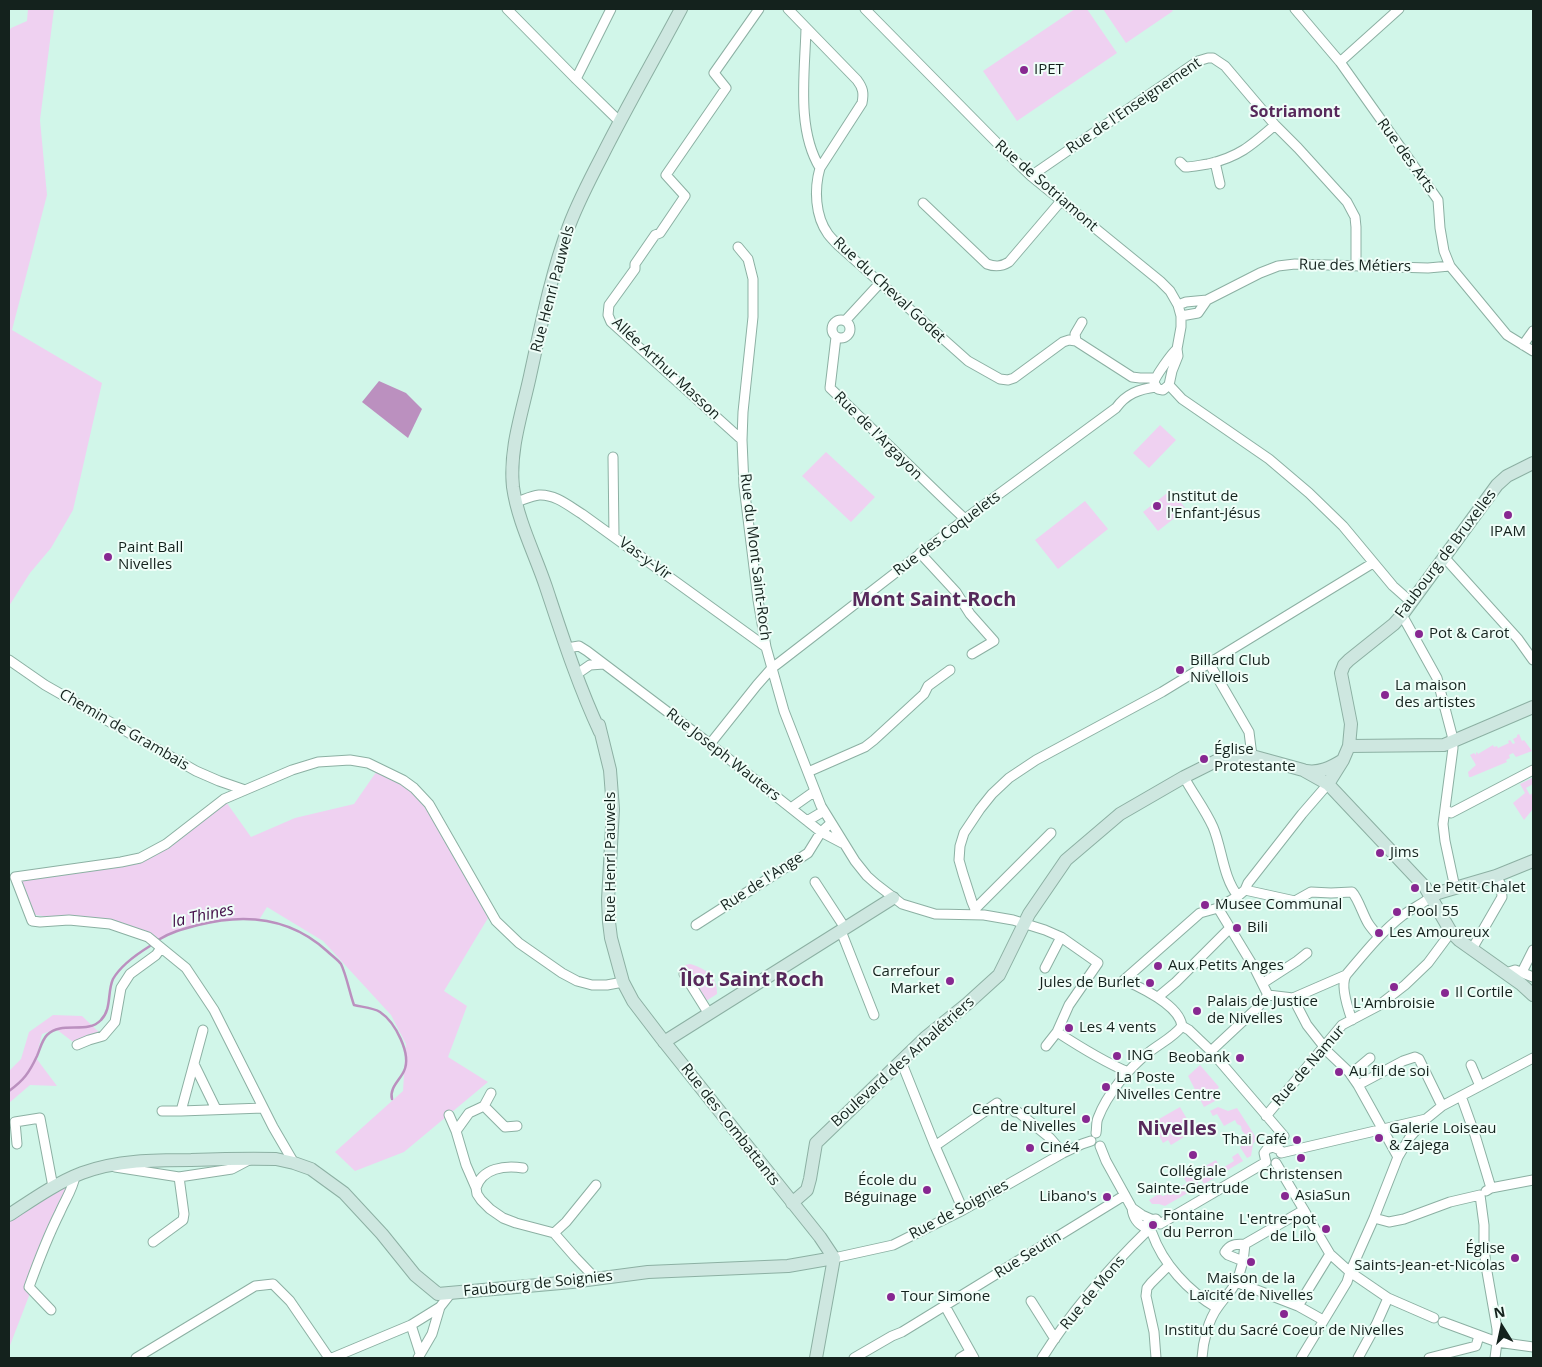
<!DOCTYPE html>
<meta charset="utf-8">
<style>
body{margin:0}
#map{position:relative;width:1542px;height:1367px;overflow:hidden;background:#d1f6e9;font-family:"Open Sans",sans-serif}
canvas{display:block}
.frame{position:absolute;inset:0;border:10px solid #14221d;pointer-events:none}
.north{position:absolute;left:1477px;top:1302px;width:50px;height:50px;-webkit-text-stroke:4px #effef8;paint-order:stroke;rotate:350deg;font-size:14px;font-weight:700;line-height:20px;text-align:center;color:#14221d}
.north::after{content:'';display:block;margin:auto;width:18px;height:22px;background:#14221d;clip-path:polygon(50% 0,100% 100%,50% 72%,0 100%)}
</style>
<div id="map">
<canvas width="1542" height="1367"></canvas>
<div class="frame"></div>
<div class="north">N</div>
</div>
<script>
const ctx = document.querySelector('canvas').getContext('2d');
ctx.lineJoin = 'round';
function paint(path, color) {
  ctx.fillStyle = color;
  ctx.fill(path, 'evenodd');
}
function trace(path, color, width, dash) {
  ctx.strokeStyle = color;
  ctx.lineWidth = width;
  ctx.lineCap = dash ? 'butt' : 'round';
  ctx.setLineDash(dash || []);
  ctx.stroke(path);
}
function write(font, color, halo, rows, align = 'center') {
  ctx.font = font + ' "Open Sans",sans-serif';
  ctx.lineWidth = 4;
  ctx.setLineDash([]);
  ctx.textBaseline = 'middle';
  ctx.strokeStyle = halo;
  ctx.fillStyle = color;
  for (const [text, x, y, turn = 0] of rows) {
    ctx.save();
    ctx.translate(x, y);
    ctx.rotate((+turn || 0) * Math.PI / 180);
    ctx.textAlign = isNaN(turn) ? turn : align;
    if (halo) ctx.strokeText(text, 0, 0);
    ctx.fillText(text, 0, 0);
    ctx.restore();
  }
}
paint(new Path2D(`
 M28 9H54L40 120 47 195 12 330 102 383 73 510 51 548 30 573 9 606V31L11 28 27 21Z
 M1075 9H1087L1117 53 1017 121 983 71Z
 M1103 9H1171L1173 11 1126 43Z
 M1160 425 1176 440 1149 468 1133 453Z
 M826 452 875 497 851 522 802 476Z
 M1171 490 1186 509 1158 531 1143 512Z
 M1085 501 1108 529 1058 569 1035 540Z
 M1519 734 1522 741 1524 740 1532 751 1516 757 1513 753 1509 755 1510 758 1506 760 1507 762 1471 777H1469L1468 772 1476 765 1470 755 1474 753 1476 755V753L1477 752 1478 754 1493 745 1494 747 1497 746 1498 748 1509 743 1508 741 1510 740 1513 744 1515 743 1513 739 1517 737V735Z
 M379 768 425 798 488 918 444 991 467 1006 448 1057 488 1082 404 1152 355 1171 335 1152 403 1091 406 1044 391 1015 323 941 267 907 259 920C251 919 243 918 235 919 214 919 176 929 158 940L110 924 69 920 29 914 15 877 140 858 224 799 251 837 295 818 354 804Z
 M1532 778 1533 784 1526 788 1530 795 1533 793V809L1524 820 1513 803 1525 793 1520 784Z
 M690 964C705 968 718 977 717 994L706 1001 687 970 685 965Z
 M53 1015 82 1016 103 1036 77 1045 56 1029 42 1034 36 1058 57 1086 30 1085 9 1103V1071L21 1059 29 1032Z
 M1200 1065 1219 1087 1215 1093V1101L1204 1107 1188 1076Z
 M1180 1107 1194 1131 1171 1145 1168 1140 1163 1143 1152 1123Z
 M1218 1107 1228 1111 1237 1108 1257 1139 1253 1144 1251 1156 1247 1158 1240 1147 1249 1140 1247 1137 1245 1138 1243 1136 1245 1134 1242 1131 1241 1126 1237 1124 1235 1120 1224 1126 1217 1114 1213 1116 1210 1111Z
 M1238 1153 1243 1161 1204 1184 1196 1171 1216 1160 1221 1169 1234 1161 1232 1157Z
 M1192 1173 1200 1186 1165 1206 1159 1204H1152L1149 1200 1160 1193 1162 1196H1164L1166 1193 1164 1191 1169 1187 1173 1193 1182 1188V1186L1187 1183 1184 1178Z
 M75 1176 9 1348V1215Z`), '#efd1f1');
paint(new Path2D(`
 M379 381 406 393 422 409 408 438 362 402Z`), '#bb90bf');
trace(new Path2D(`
 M158 940C171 932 183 929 198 925 245 913 290 917 327 951 331 955 338 960 341 964 346 974 350 994 354 1005 362 1007 374 1008 380 1012 395 1022 412 1054 404 1071 400 1080 389 1088 392 1099
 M9 1091C24 1080 29 1073 37 1056 40 1049 42 1040 47 1035 62 1020 87 1035 101 1020 112 1009 107 992 113 979 121 965 137 954 150 946`), '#bb90bf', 2.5);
const street = new Path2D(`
 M507 9 576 79 619 121
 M788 9 857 80C863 88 864 93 862 103L820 168C814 189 815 216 828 234 831 238 835 242 839 246L968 361 1000 379 1008 380 1014 378 1063 342 1069 340 1076 341 1132 377 1140 378H1155
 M865 9 1002 148 1031 176 1160 281 1170 291 1178 305 1181 316V327L1177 349 1178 356 1172 371 1169 385 1163 390 1158 389 1154 383C1154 378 1172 353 1177 349
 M1295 9 1340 62 1438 200 1440 228 1444 251 1450 266 1507 335 1533 351
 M806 28C805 72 796 129 820 168
 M1340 62 1399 9
 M576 79 611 9
 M1180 162 1185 167C1193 167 1200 165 1208 164 1239 157 1252 145 1275 125
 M1215 162 1220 184
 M1031 176 1198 61 1208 58H1213L1225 66 1275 125 1298 148 1347 202 1355 217 1356 227V266
 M923 203 987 264C995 267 1001 267 1009 262L1061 201
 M738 247 748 259 753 279V317L743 412 742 440 744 486 758 600 766 647 784 711 821 806 855 861 867 876 876 884 902 904 935 914 984 915 1013 920 1045 930 1061 937 1098 963 1069 1005 1057 1032 1046 1046
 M1178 305 1186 302 1207 300 1260 273 1278 266 1295 264 1428 268 1450 266
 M1181 316 1198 313 1207 300
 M832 329a9 9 0 1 1 18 0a9 9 0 1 1-18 0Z
 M845 321 880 283
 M836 337 830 388C875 431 919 476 965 519
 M1076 341 1075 334 1082 322
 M1523 345 1533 331
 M1169 385 1182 399 1269 459 1309 493 1343 526 1393 586 1411 602
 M742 440 611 322 608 315 609 305 635 269V264L655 235 660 233 685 196 666 175 726 88 714 73 759 9
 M613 457 614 536
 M516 502C523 500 531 496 539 495 555 494 569 506 582 514L766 647
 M920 553 956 592 970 614 994 641 972 654
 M1444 557 1518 639 1533 660
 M1402 615 1437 678 1452 735 1453 748 1443 824 1445 841 1455 888
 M567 648 579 646 587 651 710 744 821 832 842 843
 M9 660 45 685 196 771 219 781 245 790
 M1209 663 1249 732 1252 756
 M577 674 590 665 604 664
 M710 744 757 685 772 668 780 662 965 519 1116 408C1126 394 1139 389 1156 387
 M808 772 865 747 874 740 924 694 928 686 950 670
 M1184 777C1193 794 1205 809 1213 827 1222 848 1223 878 1238 896
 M791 808 815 791
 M1445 809 1451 813 1533 770
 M807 821 824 811
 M815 882 845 928
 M1245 890 1295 901 1311 892 1331 893 1352 892C1358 898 1363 915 1368 923 1371 928 1375 932 1379 937
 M1218 908 1255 969 1268 995
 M975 909 1051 833
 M977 914 972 902 963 874 959 860 960 846 964 833 980 809 992 794 1009 778 1036 760 1162 692 1373 563
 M696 925 808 853 821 832 831 823
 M841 931 874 1015
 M1472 949 1502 897 1501 885 1496 876
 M1045 968 1061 937
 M1522 972 1533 950
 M1506 973 1515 970 1533 977
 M684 974 709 1014
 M1263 983 1297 961 1307 953
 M1268 995 1293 998 1346 975
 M1158 997 1176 982 1230 928
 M1293 998 1307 1025 1329 1053 1349 1072 1358 1085 1398 1157
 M1352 1020C1348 1009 1340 986 1346 975 1363 955 1380 933 1402 916 1411 909 1422 904 1431 897
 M1182 1026C1179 1005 1142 988 1124 980L1200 913 1218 908 1238 896 1245 890 1248 883 1302 814 1328 784
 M1182 1026 1189 1030 1211 1051 1284 1136 1276 1147
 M203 1030 181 1111 263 1108
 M1057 1032C1080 1047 1102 1061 1128 1072
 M77 1045 89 1040 103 1036 115 1022 121 988 130 974 156 955 161 948
 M1211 1051 1257 1008 1268 995
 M901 1061 935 1146 963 1210
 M194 1064 216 1109
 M1471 1065 1480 1086
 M1351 1074 1370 1058
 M1358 1085 1403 1061 1415 1057 1419 1059 1442 1106
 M1461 1096 1475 1135 1491 1188
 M484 1106 491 1093
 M162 1111H181
 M1015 1112H1018L1050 1138 1063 1153
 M449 1115 456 1131 466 1165 476 1188 477 1194 481 1200 490 1209 503 1218 516 1223 554 1233 575 1257 596 1279
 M1266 1116 1342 1025 1378 1006 1405 985 1428 963 1451 932
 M456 1131 469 1113 484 1106 505 1127 517 1126
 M1096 1133C1097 1128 1096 1122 1098 1118 1107 1094 1129 1068 1148 1053 1159 1044 1174 1037 1182 1026
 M17 1144 15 1122 40 1118 53 1187
 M935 1146 997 1103
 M1100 1146 1106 1161 1132 1208C1133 1218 1137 1224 1146 1228
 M1281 1153 1426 1119
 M1266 1162 1264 1153 1267 1149 1273 1147 1280 1150
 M294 1163 273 1127 214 1010 186 968 148 937 110 924 69 920 40 922 32 921 15 877 121 862 140 858 166 844 224 799 292 770 318 762 350 760 368 763 403 780 414 788 429 804 496 921 519 943 562 973 577 981 592 985H607L623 982
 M1276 1163 1330 1254 1350 1272 1388 1298 1434 1318
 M115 1167 179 1177 232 1169 249 1160
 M476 1188C482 1168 505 1165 523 1168
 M1486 1191 1491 1188 1533 1180
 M1132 1208 1142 1215 1151 1219
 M1374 1218 1389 1222 1404 1219 1450 1202 1480 1195 1484 1225V1246L1486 1266 1497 1329V1342L1495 1358
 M1160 1224 1266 1162
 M1148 1231 1146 1226 1149 1220 1156 1219 1160 1224
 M554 1233 566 1222 596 1185
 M1152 1233C1163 1264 1188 1291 1217 1308
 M153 1242 183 1220 184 1214 179 1177
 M1245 1244 1304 1210
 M834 1258 893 1245 963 1210 1063 1153 1082 1144 1091 1141
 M1243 1261 1228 1255 1225 1252C1231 1243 1236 1245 1245 1244
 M1236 1282 1298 1306 1323 1320
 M1031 1301 1055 1339
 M945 1306 974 1358
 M1298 1306 1330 1254
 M51 1310 29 1287C38 1262 48 1236 60 1212 65 1200 73 1189 75 1176
 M1443 1322 1497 1342 1533 1347
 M411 1325 420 1353
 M136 1358 255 1286 273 1284 290 1301 329 1358
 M332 1358 411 1325 440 1307 451 1293
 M418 1358 432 1334 440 1307
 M854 1358 892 1336 902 1332 1125 1195
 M960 1358 970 1352
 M1042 1358C1071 1312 1108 1269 1148 1230
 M1156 1358 1154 1332 1146 1296 1147 1288 1151 1283 1169 1265
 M1202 1358C1203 1342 1208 1320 1218 1307 1224 1298 1232 1291 1236 1282 1242 1270 1244 1257 1245 1244
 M1301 1358 1347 1282 1350 1272 1374 1218 1398 1157 1410 1137 1426 1119 1442 1106 1533 1058
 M1358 1358 1376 1325 1388 1298
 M1429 1358 1476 1346 1479 1336`);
const secondary = new Path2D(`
 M599 725 610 770 613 809 608 900 609 922 611 938 623 982 633 1001 662 1039 820 1237 834 1258
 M600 732C578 685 562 635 546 587 535 554 518 522 513 487 509 450 522 413 530 376 541 326 551 274 569 226 578 202 590 179 602 156 627 106 655 58 681 9
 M1349 746 1444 745 1533 707
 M1306 771C1320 773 1330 768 1343 760
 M1328 784 1343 760 1349 746 1351 724 1341 673 1344 665 1349 660 1394 624 1402 615 1497 485 1507 476 1533 463
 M1431 897 1438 893 1496 876 1533 861
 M664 1042 893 898
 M792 1203 807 1190 810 1179 816 1143 925 1038 967 1004 999 975 1029 914 1066 860 1120 814 1184 777 1224 757 1252 756 1303 770 1328 784 1425 887 1451 932 1459 940 1521 984 1533 995
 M9 1215C32 1200 56 1183 82 1173 117 1160 155 1160 191 1160 219 1159 248 1158 276 1159L294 1163 311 1169 344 1193 382 1234 415 1275 438 1294 572 1282 648 1272 788 1266 834 1258
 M816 1358 834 1258`);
trace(street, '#8cb0a3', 11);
trace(secondary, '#8cb0a3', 14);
trace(street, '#fff', 9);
trace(secondary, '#cee7e0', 12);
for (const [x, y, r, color] of [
 [1024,70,5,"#872891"],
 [1157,506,5,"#872891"],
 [1508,515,5,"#872891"],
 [108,557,5,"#872891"],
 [1419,634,5,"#872891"],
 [1180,670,5,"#872891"],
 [1385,695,5,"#872891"],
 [1204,759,5,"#872891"],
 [1380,853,5,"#872891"],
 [1415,888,5,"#872891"],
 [1205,905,5,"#872891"],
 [1397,912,5,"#872891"],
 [1237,928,5,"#872891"],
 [1379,933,5,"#872891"],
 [1158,966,5,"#872891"],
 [950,981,5,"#872891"],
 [1150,983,5,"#872891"],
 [1394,987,5,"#872891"],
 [1445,993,5,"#872891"],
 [1197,1011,5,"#872891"],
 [1069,1028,5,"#872891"],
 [1117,1056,5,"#872891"],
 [1240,1058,5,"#872891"],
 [1339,1072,5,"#872891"],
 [1106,1087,5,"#872891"],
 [1086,1119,5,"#872891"],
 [1379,1138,5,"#872891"],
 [1297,1140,5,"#872891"],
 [1030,1148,5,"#872891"],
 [1193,1155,5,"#872891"],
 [1301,1158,5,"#872891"],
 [927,1190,5,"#872891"],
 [1285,1196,5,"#872891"],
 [1107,1197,5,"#872891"],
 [1153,1225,5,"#872891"],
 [1326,1229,5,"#872891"],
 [1515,1258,5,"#872891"],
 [1251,1262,5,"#872891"],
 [891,1297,5,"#872891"],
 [1284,1314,5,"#872891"]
]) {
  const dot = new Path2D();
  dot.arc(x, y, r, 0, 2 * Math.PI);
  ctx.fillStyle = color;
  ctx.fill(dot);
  trace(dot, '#effef8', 2);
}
write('15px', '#14221d', '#effef8', [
 ["IPET",1034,70],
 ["Institut de",1167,497],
 ["l'Enfant-Jésus",1167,514],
 ["IPAM",1508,532,"center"],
 ["Paint Ball",118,548],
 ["Nivelles",118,565],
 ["Pot & Carot",1429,634],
 ["Billard Club",1190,661],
 ["Nivellois",1190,678],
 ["La maison",1395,686],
 ["des artistes",1395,703],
 ["Église",1214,750],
 ["Protestante",1214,767],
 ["Jims",1390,853],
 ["Le Petit Chalet",1425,888],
 ["Musee Communal",1215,905],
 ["Pool 55",1407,912],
 ["Bili",1247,928],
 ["Les Amoureux",1389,933],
 ["Aux Petits Anges",1168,966],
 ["Carrefour",940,972,"right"],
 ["Market",940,989,"right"],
 ["Jules de Burlet",1140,983,"right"],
 ["Il Cortile",1455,993],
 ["Palais de Justice",1207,1002],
 ["de Nivelles",1207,1019],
 ["L'Ambroisie",1394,1004,"center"],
 ["Les 4 vents",1079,1028],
 ["ING",1127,1056],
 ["Beobank",1230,1058,"right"],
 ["Au fil de soi",1349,1072],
 ["La Poste",1116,1078],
 ["Nivelles Centre",1116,1095],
 ["Centre culturel",1076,1110,"right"],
 ["de Nivelles",1076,1127,"right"],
 ["Galerie Loiseau",1389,1129],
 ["& Zajega",1389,1146],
 ["Thai Café",1287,1140,"right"],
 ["Ciné4",1040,1148],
 ["Collégiale",1193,1172,"center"],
 ["Sainte-Gertrude",1193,1189,"center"],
 ["Christensen",1301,1175,"center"],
 ["École du",917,1181,"right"],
 ["Béguinage",917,1198,"right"],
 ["AsiaSun",1295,1196],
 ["Libano's",1097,1197,"right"],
 ["Fontaine",1163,1216],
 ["du Perron",1163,1233],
 ["L'entre-pot",1316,1220,"right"],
 ["de Lilo",1316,1237,"right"],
 ["Église",1505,1249,"right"],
 ["Saints-Jean-et-Nicolas",1505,1266,"right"],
 ["Maison de la",1251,1279,"center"],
 ["Laïcité de Nivelles",1251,1296,"center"],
 ["Tour Simone",901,1297],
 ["Institut du Sacré Coeur de Nivelles",1284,1331,"center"]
], 'left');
write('15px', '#14221d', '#effef8', [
 ["Rue de l'Enseignement",1134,106,-34],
 ["Rue des Arts",1406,156,54],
 ["Rue de Sotriamont",1046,186,41],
 ["Rue des Métiers",1355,266,1],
 ["Rue Henri Pauwels",553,289,-75],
 ["Rue du Cheval Godet",889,290,43],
 ["Allée Arthur Masson",666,369,43],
 ["Rue de l'Argayon",878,436,45],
 ["Rue des Coquelets",947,534,-37],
 ["Faubourg de Bruxelles",1446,554,-53],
 ["Rue du Mont Saint-Roch",755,557,83],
 ["Vas-y-Vir",645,559,36],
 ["Chemin de Grambais",124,730,30],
 ["Rue Joseph Wauters",723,755,38],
 ["Rue Henri Pauwels",611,857,-90],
 ["Rue de l'Ange",762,882,-33],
 ["Boulevard des Arbalétriers",903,1062,-42],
 ["Rue de Namur",1309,1066,-49],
 ["Rue des Combattants",730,1125,52],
 ["Rue de Soignies",959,1210,-28],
 ["Rue Seutin",1028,1255,-32],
 ["Faubourg de Soignies",538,1284,-6],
 ["Rue de Mons",1093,1293,-50]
]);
write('bold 16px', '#57295b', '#effef8', [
 ["Sotriamont",1295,112]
]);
write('italic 16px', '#420d48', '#effef8', [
 ["la Thines",203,916,-12]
]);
write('bold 20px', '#57295b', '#effef8', [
 ["Mont Saint-Roch",934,600],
 ["Îlot Saint Roch",752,980],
 ["Nivelles",1177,1129]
]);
</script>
